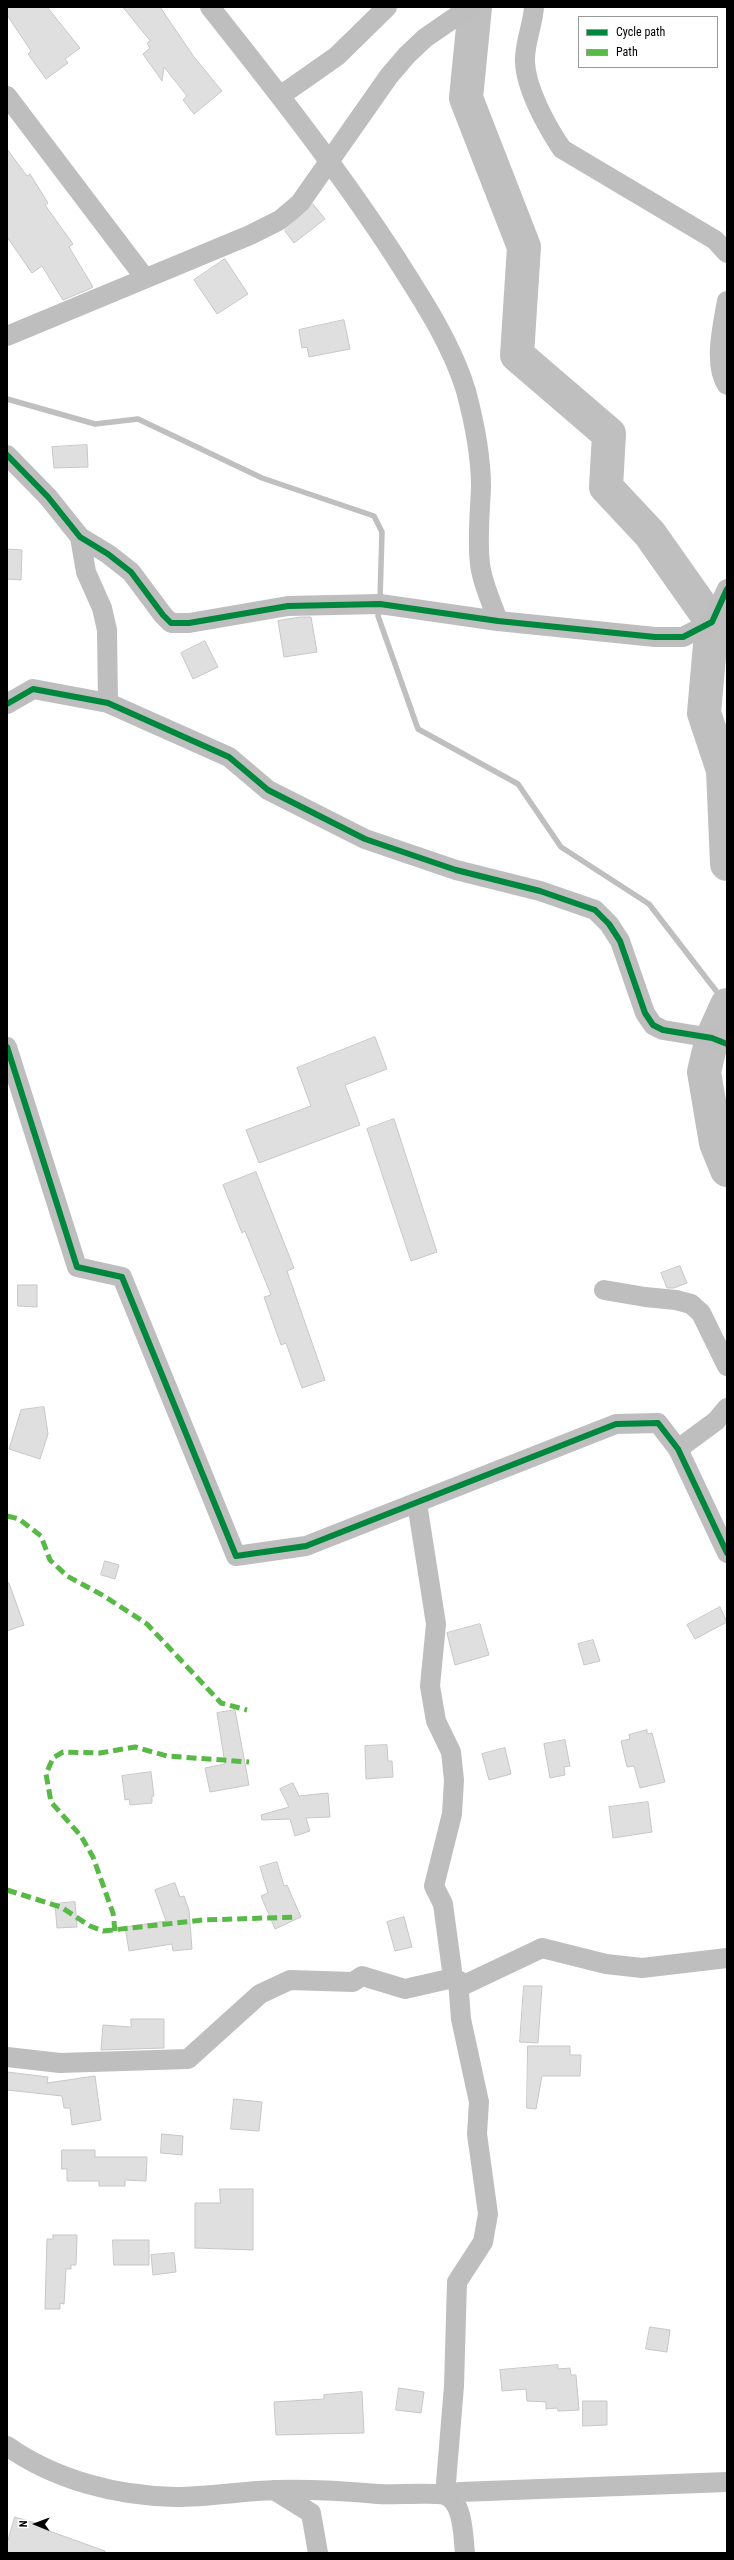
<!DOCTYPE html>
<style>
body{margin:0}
#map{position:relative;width:734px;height:2560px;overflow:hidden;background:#fff;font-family:"Roboto Condensed",sans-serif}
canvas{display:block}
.frame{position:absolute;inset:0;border:8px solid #000;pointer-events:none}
.legend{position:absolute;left:578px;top:16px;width:140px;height:52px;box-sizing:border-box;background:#fff;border:1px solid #999;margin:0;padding:5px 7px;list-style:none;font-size:12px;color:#000}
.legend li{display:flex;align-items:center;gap:8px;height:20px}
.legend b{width:20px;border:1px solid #999}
.north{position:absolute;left:16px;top:2504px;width:40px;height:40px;-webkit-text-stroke:3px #fff;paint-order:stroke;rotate:271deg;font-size:11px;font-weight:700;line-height:16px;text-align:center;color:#000}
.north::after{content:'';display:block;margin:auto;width:14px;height:18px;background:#000;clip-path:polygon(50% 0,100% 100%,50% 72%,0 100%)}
</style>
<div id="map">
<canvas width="734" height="2560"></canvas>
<div class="frame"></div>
<ul class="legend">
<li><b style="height:5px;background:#00873e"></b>Cycle path</li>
<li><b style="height:5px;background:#58b947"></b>Path</li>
</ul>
<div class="north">N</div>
</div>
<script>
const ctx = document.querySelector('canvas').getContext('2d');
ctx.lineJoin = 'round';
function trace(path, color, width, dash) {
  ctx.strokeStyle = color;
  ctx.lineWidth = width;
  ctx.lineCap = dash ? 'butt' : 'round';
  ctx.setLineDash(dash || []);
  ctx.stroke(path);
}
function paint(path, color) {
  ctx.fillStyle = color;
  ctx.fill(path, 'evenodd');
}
trace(new Path2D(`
 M7 399 95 424 138 419 262 478 374 516 382 532 380 600
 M380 608 378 616 418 729 518 784 561 847 649 904 727 1005`), '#bfbfbf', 5.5);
trace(new Path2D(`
 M475 7 466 98 524 247 517 355 609 434 606 487 650 534 712 622 704 713 723 770 727 864
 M727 1005 712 1038 704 1072 716 1143 727 1170`), '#bfbfbf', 34);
const building = new Path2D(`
 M7 7H47L80 48 65 59 68 63 46 79 28 54 31 51 7 15Z
 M123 7H160L194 57 222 91 194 114 183 100 187 96 164 67 162 81 143 54 150 48 147 43 150 41Z
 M7 149 27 176 30 174 48 203 45 205 73 244 69 247 93 287 87 290 63 300 42 266 32 273 7 237Z
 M313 204 325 219 294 243 285 231Z
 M225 259 248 294 217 314 194 280Z
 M344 320 350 349 309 357 307 347 302 348 299 330Z
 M87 445 88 467 54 468 52 447Z
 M7 549 22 550 21 580 7 579Z
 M301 617H311L317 652 284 657 278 621Z
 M205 641 218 667 193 679 181 653Z
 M375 1037 387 1069 345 1085 360 1125 259 1163 246 1130 311 1106 297 1068Z
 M394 1119 437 1252 411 1261 367 1129Z
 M256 1172 294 1268 287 1271 325 1380 302 1388 286 1343 281 1345 264 1297 271 1295 245 1231 242 1233 223 1185Z
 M680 1266 687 1283 674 1288H667L661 1273Z
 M18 1285H37V1307L18 1306Z
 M44 1407 48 1434 40 1459 9 1449 21 1410Z
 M105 1561 119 1565 115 1579 101 1575Z
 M7 1583H9L24 1625 7 1631Z
 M720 1607 727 1622 695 1639 687 1625Z
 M480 1624 489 1655 455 1665 447 1633Z
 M593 1640 600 1661 584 1665 578 1644Z
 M235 1710 249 1785 210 1792 205 1768 225 1764 217 1713Z
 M647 1730V1734L652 1733 665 1782 640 1788 634 1766 627 1767 621 1741 630 1739 629 1735Z
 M565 1740 570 1766 564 1767 565 1775 550 1778 544 1744Z
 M387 1745 388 1761H392L393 1777 366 1779 365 1746Z
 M505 1748 511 1774 489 1780 482 1754Z
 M151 1772 154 1796H152V1803L130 1805 129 1799 125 1800 122 1776Z
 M293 1783 299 1796 328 1793 330 1817 306 1818 310 1831 295 1836 290 1819 262 1820 261 1815 289 1807 280 1789Z
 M648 1802 652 1832 613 1838 609 1807Z
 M277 1862 284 1886 287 1885 301 1917 275 1929 261 1896 268 1893 260 1867Z
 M175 1883 180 1897 184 1896 189 1910 192 1949 173 1951 172 1944 129 1951 125 1927 166 1921 155 1890Z
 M75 1902 77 1927 57 1928 55 1904Z
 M404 1917 412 1947 395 1951 387 1922Z
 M524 1986H542L538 2043 520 2042Z
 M131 2019H164V2048L101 2050 103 2025 131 2027Z
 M528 2046H570V2055H581L580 2076H542L536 2109 527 2108Z
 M7 2072 48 2077 47 2083 95 2076 101 2120 72 2125 70 2108H64L62 2096 7 2090Z
 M234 2099 262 2102 259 2131 231 2129Z
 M162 2134 183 2136 182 2155 161 2153Z
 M62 2150H95V2157H147L146 2181 125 2180V2186H99V2181H67V2169H62Z
 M220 2189H253V2250L195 2248V2203H220Z
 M53 2235H77L76 2265H71V2269H66L64 2304 60 2303V2309H45L47 2239H53Z
 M113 2240H149V2265H114Z
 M174 2253 176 2272 153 2275 151 2255Z
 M650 2327 670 2330 667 2352 646 2349Z
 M558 2365V2369L570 2368 571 2375H576L579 2410 558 2411 557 2408 546 2409V2402L527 2401 526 2389 502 2391 500 2370Z
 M399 2388 424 2392 421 2413 396 2410Z
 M362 2392 364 2433 276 2435 274 2402 324 2399V2395Z
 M583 2401H607V2425L583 2426Z
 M15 2517 42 2525 41 2528 105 2551V2553H7V2544Z`);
paint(building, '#dfdfdf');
trace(building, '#c7c7c7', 1);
trace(new Path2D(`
 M210 7C275 89 339 170 396 258 422 299 452 344 466 391 474 421 481 455 481 487 480 513 477 538 480 564 482 583 492 603 498 621
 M534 7C533 25 524 44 525 62 526 89 547 127 562 149L715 240 727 253
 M7 96 145 278
 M280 96 337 56 387 7
 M727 301C723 324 713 365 727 385
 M7 336 250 235 280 220 300 203 389 76 407 55 425 38 470 7
 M7 455 48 497 80 537 108 554 131 572 163 615 171 623H189L288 606 380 604 498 621 655 637H683L712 622 727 589
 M80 537 86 572 102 608 107 630 108 703
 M7 704 33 689 108 703 229 757 268 790 365 839 456 870 540 891 595 910 609 924 620 941 645 1013 653 1025 663 1030 712 1038 727 1044
 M7 1047 77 1267 122 1277 236 1556 306 1546 616 1424 658 1423 678 1449 727 1553
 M604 1290 645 1297 676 1300 691 1304 701 1313 727 1366
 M678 1449 716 1421 727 1408
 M417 1503 436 1624 430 1686 436 1721 451 1752 454 1780 452 1814 434 1886 443 1904 453 1978 466 1984 542 1948 606 1964 642 1968 727 1958
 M458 1980 461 2019 479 2102 477 2134 488 2214 483 2242 457 2282 454 2386 445 2495 460 2492 727 2482
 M7 2057 60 2063 188 2059 260 1994 290 1980 353 1982 362 1976 405 1989 453 1978
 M7 2446C55 2480 117 2496 176 2497 209 2497 242 2491 276 2490 310 2489 344 2491 378 2494 392 2495 436 2492 445 2495 464 2502 463 2537 465 2553
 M274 2490 311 2513 318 2553`), '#bebebe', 20);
trace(new Path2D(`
 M7 1516 19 1519 41 1536 50 1560 67 1576 104 1596 147 1624 221 1703 247 1710
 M7 1890 61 1907 90 1926 103 1931 203 1920 297 1917
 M115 1931 113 1913 93 1857 81 1836 51 1802 46 1774 53 1758 63 1752 100 1753 135 1747 167 1756 249 1762`), '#58b947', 5, [10, 5]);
trace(new Path2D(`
 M7 455 48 497 80 537 108 554 131 572 163 615 171 623H189L288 606 380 604 498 621 655 637H683L712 622 727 589
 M7 704 33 689 108 703 229 757 268 790 365 839 456 870 540 891 595 910 609 924 620 941 645 1013 653 1025 663 1030 712 1038 727 1044
 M7 1047 77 1267 122 1277 236 1556 306 1546 616 1424 658 1423 678 1449 727 1553`), '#00873e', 6);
</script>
